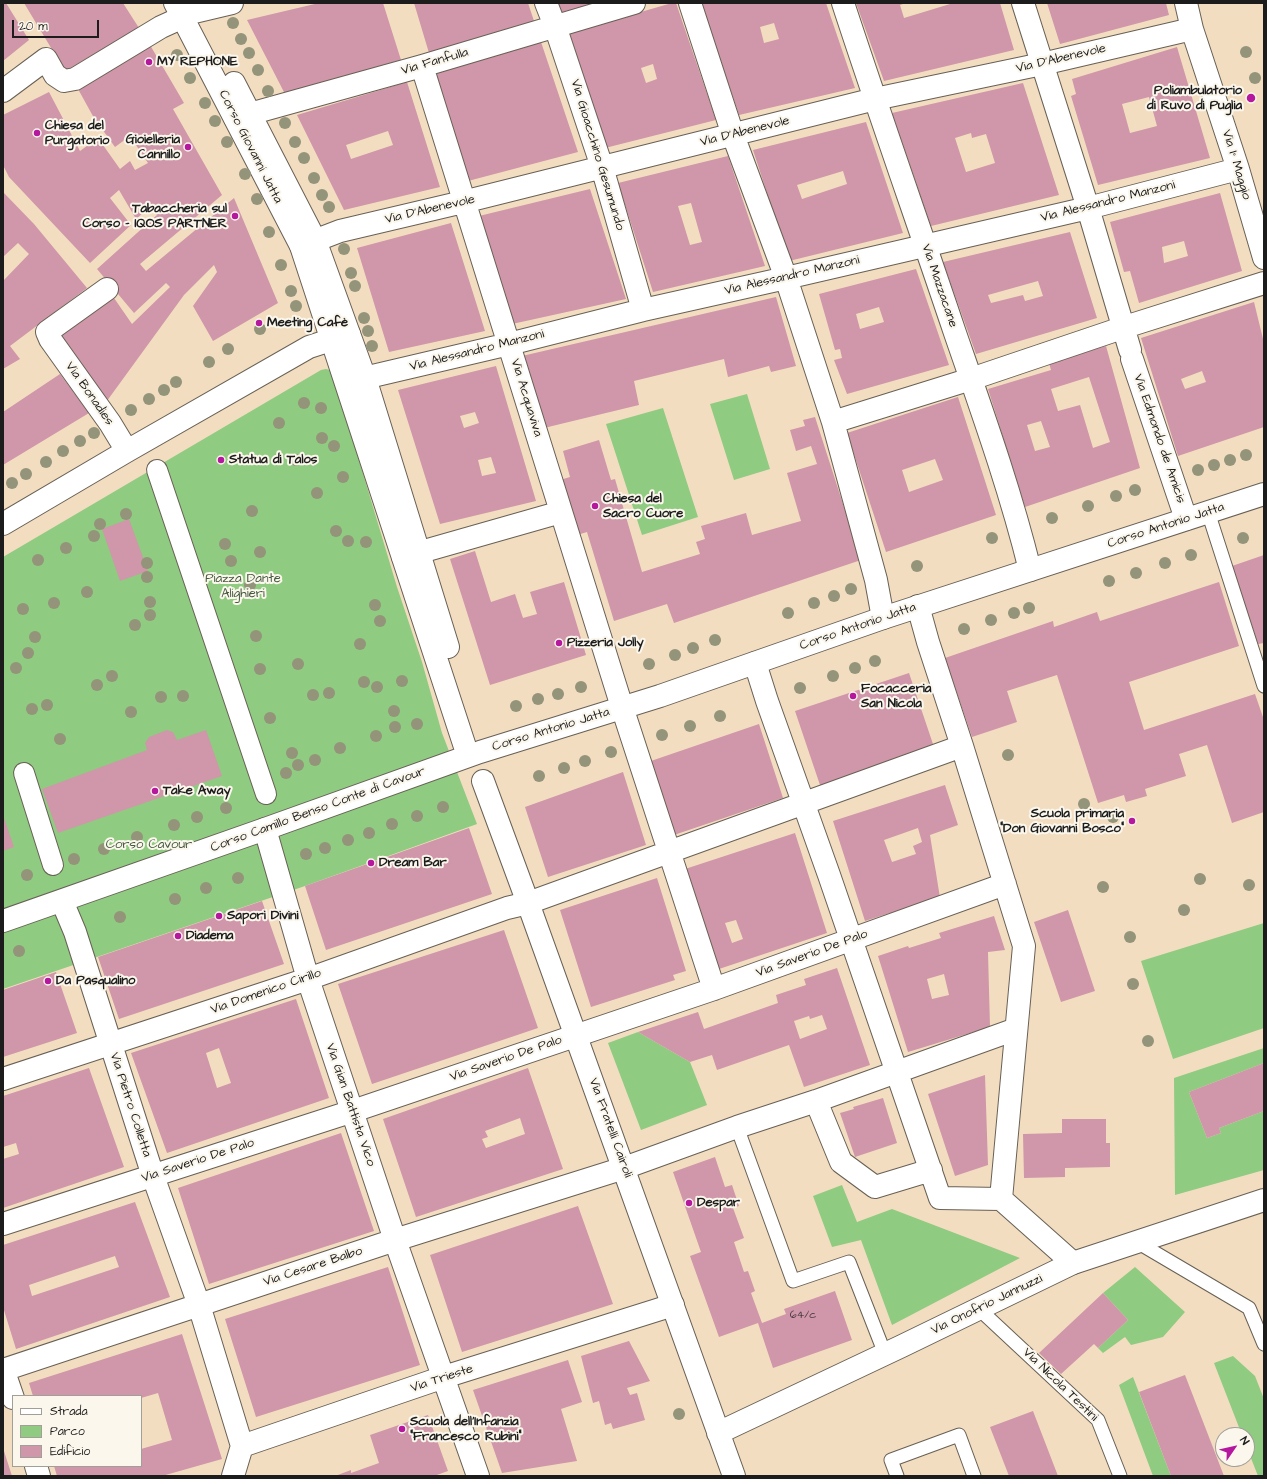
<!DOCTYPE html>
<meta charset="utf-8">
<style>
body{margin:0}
#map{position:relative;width:1267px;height:1479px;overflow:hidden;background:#f3ddc0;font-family:"Architects Daughter",sans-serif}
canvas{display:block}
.frame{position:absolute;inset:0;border:4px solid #1c1c1c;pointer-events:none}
.legend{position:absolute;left:12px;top:1395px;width:130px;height:72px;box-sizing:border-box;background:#fbf7ec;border:1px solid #a29f99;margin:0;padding:5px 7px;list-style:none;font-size:12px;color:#1c1c1c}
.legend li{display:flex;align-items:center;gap:8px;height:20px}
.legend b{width:20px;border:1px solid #a29f99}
.north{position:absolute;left:1215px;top:1427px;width:40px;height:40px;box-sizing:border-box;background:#fbf7ec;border:1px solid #a29f99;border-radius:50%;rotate:56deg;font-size:11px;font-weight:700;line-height:16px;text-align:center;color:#1c1c1c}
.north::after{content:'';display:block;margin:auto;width:14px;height:18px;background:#b5179e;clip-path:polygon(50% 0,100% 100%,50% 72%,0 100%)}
.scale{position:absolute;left:12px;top:20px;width:87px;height:18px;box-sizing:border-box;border:2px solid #1c1c1c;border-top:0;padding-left:5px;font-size:12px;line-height:14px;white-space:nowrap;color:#1c1c1c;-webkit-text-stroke:3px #fbf7ec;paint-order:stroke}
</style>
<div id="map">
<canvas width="1267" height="1479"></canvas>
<div class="frame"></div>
<ul class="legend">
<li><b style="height:5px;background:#fff"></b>Strada</li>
<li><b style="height:11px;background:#8fcb80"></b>Parco</li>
<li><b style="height:11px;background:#d096a9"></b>Edificio</li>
</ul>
<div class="north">N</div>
<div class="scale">20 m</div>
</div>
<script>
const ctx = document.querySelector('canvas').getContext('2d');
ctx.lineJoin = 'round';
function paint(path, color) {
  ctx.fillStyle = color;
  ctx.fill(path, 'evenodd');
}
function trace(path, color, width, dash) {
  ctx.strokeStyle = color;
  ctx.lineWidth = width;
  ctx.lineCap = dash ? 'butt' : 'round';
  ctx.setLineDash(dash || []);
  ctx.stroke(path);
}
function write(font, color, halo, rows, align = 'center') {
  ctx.font = font + ' "Architects Daughter",sans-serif';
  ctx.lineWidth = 4;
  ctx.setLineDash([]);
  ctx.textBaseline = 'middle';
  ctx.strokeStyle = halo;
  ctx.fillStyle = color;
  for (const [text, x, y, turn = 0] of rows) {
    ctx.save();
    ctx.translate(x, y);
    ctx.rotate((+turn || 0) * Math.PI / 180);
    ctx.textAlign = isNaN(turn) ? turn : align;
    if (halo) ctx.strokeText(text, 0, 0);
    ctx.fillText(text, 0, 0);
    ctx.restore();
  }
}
paint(new Path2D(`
 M326 369 330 370 335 380 397 587 422 662 442 733 477 824 305 886 3 989V557L321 370Z
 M747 394 770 469 734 480 710 404Z
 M663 408 698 517 642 535 606 424Z
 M1264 923V1028L1173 1059 1141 961Z
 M638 1032 690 1062 707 1105 641 1130 608 1043Z
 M1264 1048V1063L1189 1092 1207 1138 1221 1133 1219 1128 1264 1111V1170L1175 1195 1174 1078Z
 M842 1185 857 1222 892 1209 1020 1258 892 1325 861 1240 832 1247 813 1196Z
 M1135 1267 1185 1312 1163 1337 1131 1345 1125 1337 1103 1353 1098 1348 1128 1320 1103 1293Z
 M1233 1356 1255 1376 1264 1399V1476H1258L1247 1448V1435H1242L1214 1363Z
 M1133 1377 1171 1476H1153L1119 1385Z`), '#8fcb80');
paint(new Path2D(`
 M3 3H6L29 40 3 61Z
 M24 3H123L139 28 65 71Z
 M319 3H383L401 60 285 94 247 20Z
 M414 3H528L534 21 429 53Z
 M557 3H595L561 14Z
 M672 3H676L716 120 605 148 568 33ZM653 64 657 79 646 83 641 68Z
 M701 3H826L855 88 739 115ZM774 23 779 39 764 43 760 27Z
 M856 3H906L900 5 904 18 950 4 949 3H1000L1014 50 884 81Z
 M1047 3H1166L1169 15 1060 44Z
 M541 42 578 152 468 181 435 73Z
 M150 45 184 103 173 109 222 195 140 264 146 271 234 198 278 303 213 341 193 306 217 272 214 265 184 295 104 405 58 336 114 298 132 324 170 287 166 283 134 313 97 269 157 215 150 207 136 219 119 190 110 198 131 225 90 263 9 177 3 165V115L49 92 80 151 98 138 120 169 130 161 135 170 148 163 130 136 115 147 94 118 78 89Z
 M1177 47 1210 158 1098 185 1071 96 1076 94 1072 79ZM1149 97 1157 126 1130 133 1122 104Z
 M407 82 440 187 344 210 297 115ZM388 131 393 145 351 159 346 145Z
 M1023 83 1059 195 931 226 892 113ZM971 133 972 138 986 134 995 163 966 172 955 138Z
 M866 122 903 233 789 261 753 150ZM843 171 847 184 802 199 797 185Z
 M728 156 765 266 653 292 618 183ZM691 203 702 242 690 245 678 206Z
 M590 189 626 299 512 324 479 216Z
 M3 192 34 224 87 288 10 346 20 359 3 369V281L29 254 18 243 3 257Z
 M1220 193 1242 271 1139 303 1130 271 1124 272 1110 222ZM1184 241 1188 256 1164 263 1162 247Z
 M451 223 485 331 389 352 357 248Z
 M1070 232 1097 318 976 354 943 262ZM1038 281 1043 296 1025 301 1023 295 991 303 988 295Z
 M916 269 949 365 847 394 834 360 842 358 840 349 835 350 819 294ZM879 307 884 322 860 329 856 314Z
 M776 297 796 366 771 372 769 366 728 377 724 359 634 381 639 405 544 428 522 356Z
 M1254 302 1264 343V427L1178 456 1141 338ZM1202 371 1206 382 1185 389 1181 379Z
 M1106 346 1140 468 1025 507 988 389 1051 370 1049 363ZM1089 377 1110 442 1093 448 1080 405 1058 411 1051 389ZM1041 421 1050 447 1035 451 1027 425Z
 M496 366 536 501 440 524 398 390ZM475 412 479 423 464 428 460 416ZM491 457 496 473 482 476 478 460Z
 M60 374 89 413 3 465V412Z
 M958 397 996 515 886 552 847 433ZM935 459 943 480 909 492 902 470Z
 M815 417 861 560 674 623 667 604 614 621 587 532 577 535 560 480 570 477 563 451 599 440 611 480 615 479 642 572 700 554 696 542 705 539 701 526 746 513 752 535 801 521 787 473 817 464 811 446 796 451 790 430 805 426 803 420Z
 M129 519 148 571 120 581 102 529Z
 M475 551 491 602 515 594 523 618 537 614 530 592 564 582 586 655 490 685 450 559Z
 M1264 555V643L1258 644 1232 566Z
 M1219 582 1239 646 1129 682 1144 730 1255 694 1264 720V812L1232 823 1207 745 1179 754 1186 776 1145 789 1147 796 1126 802 1124 795 1098 803 1057 675 1007 691 1017 722 972 737 945 658 1053 621 1054 627 1097 612 1100 621Z
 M909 673 935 750 821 788 795 711Z
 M759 724 783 798 671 836 648 762Z
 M167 730 173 732 177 740 206 730 222 776 58 833 42 789 147 750 145 743 149 737Z
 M623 772 646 845 548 877 525 807Z
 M945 785 958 825 930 835 940 898 891 915 890 913 865 921 833 821ZM918 828 922 842 913 846 916 854 892 862 884 840Z
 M3 815 14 847 3 851Z
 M469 828 492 894 326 950 305 886Z
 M795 833 827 933 713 971 682 870ZM736 920 743 939 732 943 725 923Z
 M657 878 686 971 673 975 675 980 591 1007 560 910Z
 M262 901 284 964 119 1019 98 957Z
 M1068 910 1095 991 1061 1002 1034 922Z
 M994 916 1005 950 988 952 990 1027 908 1052 878 956 908 946 909 948 941 938 939 933ZM944 974 949 995 932 999 927 979Z
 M504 930 538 1028 372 1084 338 984Z
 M837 968 870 1065 804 1087 789 1045 717 1070 712 1055 690 1062 638 1032 698 1012 704 1029 778 1003 776 995 806 985 804 979ZM822 1015 827 1029 800 1039 794 1021 809 1016 810 1019Z
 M56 972 77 1033 3 1057V990Z
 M296 999 329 1098 167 1153 131 1053ZM219 1048 231 1083 217 1088 206 1053Z
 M1264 1063V1111L1219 1128 1221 1133 1207 1138 1189 1092Z
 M89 1068 124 1167 3 1208V1159L19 1154 16 1143 3 1147V1096Z
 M528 1068 563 1169 416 1217 383 1119ZM520 1118 525 1134 486 1148 482 1139 488 1137 485 1131Z
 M985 1075 988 1165 955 1176 928 1094Z
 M883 1098 897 1143 855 1157 840 1113 854 1109 853 1107Z
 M1062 1119H1106V1143H1110V1167L1065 1168V1177L1024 1178 1023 1134 1062 1133Z
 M341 1133 374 1231 209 1284 178 1188Z
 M715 1157 725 1187 732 1185 739 1206 733 1208 744 1238 734 1242 744 1272 748 1271 755 1291 751 1293 762 1323 786 1314 784 1309 835 1291 852 1340 773 1368 758 1323 719 1337 690 1256 701 1252 673 1172Z
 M135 1202 170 1297 16 1349 3 1307V1245ZM115 1256 119 1267 32 1296 29 1285Z
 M578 1206 613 1304 462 1352 430 1255Z
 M388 1267 420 1365 256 1417 225 1319Z
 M1103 1293 1128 1320 1098 1348 1094 1344 1061 1374 1039 1353Z
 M182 1334 222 1459 162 1476H57L54 1466H141V1449L172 1440 158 1393 141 1398V1396H33L29 1383Z
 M629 1341 650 1381 627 1388 630 1395 637 1393 645 1420 613 1429 611 1423 605 1425 599 1401 593 1403 581 1356Z
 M568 1360 582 1402 561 1409 577 1461 502 1473 473 1390Z
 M1185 1375 1224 1476H1171L1139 1392Z
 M1033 1411 1058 1476H1009L990 1427Z
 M428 1415 448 1471 434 1476H335L351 1470V1473L379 1463 370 1435Z
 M3 1448 12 1476H3Z`), '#d096a9');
const service = new Path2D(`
 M1208 512 1264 686
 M737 1127 793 1281 849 1262 885 1354
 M1137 1242 1249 1308 1264 1344
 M979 1309 1098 1420 1120 1476
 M897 1476 891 1460 959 1435 974 1476`);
const pedestrian = new Path2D(`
 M157 470 266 794
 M24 773 53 865`);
const minor = new Path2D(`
 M546 3 555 26 602 167 643 310
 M690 3 733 135 786 278 833 422 876 580 883 618
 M843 3C879 113 918 223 955 333 982 411 1010 489 1030 570
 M1023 3 1088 208 1130 350
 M1186 3 1192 29 1238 169 1264 258
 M422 66 622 707 714 989
 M3 91 46 59 55 75 64 81 75 79 161 27 194 12 232 3
 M235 118 422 66 634 3
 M301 246 340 231 463 202 875 99 1042 64 1192 29
 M107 289 47 332 50 339 110 423 127 451
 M1132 359 1186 519
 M347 382 509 344 643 310 786 278 1088 208 1238 169
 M833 422 971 379 1128 326 1264 283
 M3 524 127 451 309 347 349 334
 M403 557 561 512
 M918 606 928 642 962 746 1024 946 1001 1199 1073 1263
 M755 663 767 701 829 875 940 1198 1001 1199
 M265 829 308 979 395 1240 478 1476
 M62 901 75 932 153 1176 199 1305 242 1446
 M3 1079 308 979 507 908 528 903 962 746
 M816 1101 841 1162 875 1187 931 1170
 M3 1224 353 1111 714 989 1005 884
 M3 1369 13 1398
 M3 1370 395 1240 624 1168 737 1127 816 1101 1016 1029
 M36 1466 39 1476
 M233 1476 242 1446 444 1377 673 1305`);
const tertiary = new Path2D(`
 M483 781 528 903 734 1476
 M718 1433 902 1346 1073 1263 1264 1200`);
const secondary = new Path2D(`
 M175 3 301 246 468 756
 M234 83 315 240 365 378 448 647
 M3 921 265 829 480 752 660 696 883 618 1264 494`);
trace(service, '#676055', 15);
trace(pedestrian, '#676055', 22);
trace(minor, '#676055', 24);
trace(tertiary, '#676055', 24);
trace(secondary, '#676055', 24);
trace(service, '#fff', 13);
trace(pedestrian, '#fff', 20);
trace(minor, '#fff', 22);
trace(tertiary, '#fff', 22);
trace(secondary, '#fff', 22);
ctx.fillStyle = '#939479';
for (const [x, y] of [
 [233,23],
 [241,39],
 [1246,52],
 [249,53],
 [177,55],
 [258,70],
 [190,78],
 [1255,78],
 [268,91],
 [205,103],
 [215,121],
 [285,123],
 [227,142],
 [295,142],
 [304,158],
 [245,174],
 [314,178],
 [322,195],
 [257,199],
 [329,207],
 [269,232],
 [344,249],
 [281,265],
 [351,273],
 [355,286],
 [291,291],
 [296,306],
 [364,318],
 [260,329],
 [368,331],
 [372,346],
 [228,349],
 [209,362],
 [176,382],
 [164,390],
 [149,399],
 [304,403],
 [321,408],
 [131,410],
 [279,423],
 [94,433],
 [322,438],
 [80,441],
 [334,446],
 [63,451],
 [1246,455],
 [296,460],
 [1230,460],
 [46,462],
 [1214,465],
 [1198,470],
 [26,474],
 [343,477],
 [12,483],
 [1135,490],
 [317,493],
 [1116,496],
 [1088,506],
 [252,511],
 [126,514],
 [1052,518],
 [100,524],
 [336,531],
 [94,536],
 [992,538],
 [1243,538],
 [348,541],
 [366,542],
 [225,544],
 [66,548],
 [260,552],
 [1191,555],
 [38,560],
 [231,561],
 [147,563],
 [1165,563],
 [917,566],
 [1136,573],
 [147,577],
 [1109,581],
 [250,585],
 [851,589],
 [87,592],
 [834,596],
 [150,602],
 [54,603],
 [814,603],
 [375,605],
 [1029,608],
 [23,609],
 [788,613],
 [1014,613],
 [150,615],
 [991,620],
 [380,621],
 [135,625],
 [964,629],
 [256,636],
 [35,637],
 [715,640],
 [360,644],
 [693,648],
 [28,653],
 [675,655],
 [875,661],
 [298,664],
 [649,664],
 [16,668],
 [855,668],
 [260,669],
 [112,676],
 [833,676],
 [402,681],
 [364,682],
 [97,685],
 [377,687],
 [581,687],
 [800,688],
 [329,693],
 [558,694],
 [313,695],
 [183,696],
 [161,697],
 [538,699],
 [47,705],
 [516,706],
 [32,709],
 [394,711],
 [131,712],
 [720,716],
 [270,718],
 [417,724],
 [690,726],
 [395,727],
 [662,735],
 [376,736],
 [60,739],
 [340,748],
 [611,752],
 [292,753],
 [1008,755],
 [315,760],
 [585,761],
 [298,765],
 [564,768],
 [286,773],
 [539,776],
 [1084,804],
 [443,807],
 [226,808],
 [417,816],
 [197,817],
 [1113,817],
 [392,824],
 [174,825],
 [369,833],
 [137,837],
 [348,840],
 [325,848],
 [104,849],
 [306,854],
 [74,859],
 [27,875],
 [238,878],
 [1200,879],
 [1249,885],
 [1103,887],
 [206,888],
 [175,899],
 [1184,910],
 [120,917],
 [1130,937],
 [19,951],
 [1133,984],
 [1148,1041],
 [679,1414]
]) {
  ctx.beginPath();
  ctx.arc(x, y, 6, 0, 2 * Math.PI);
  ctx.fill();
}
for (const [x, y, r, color] of [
 [149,62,4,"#b5179e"],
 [1251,98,5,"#b5179e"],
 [37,133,4,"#b5179e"],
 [188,147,4,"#b5179e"],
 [235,216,4,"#b5179e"],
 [259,323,4,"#b5179e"],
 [221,460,4,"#b5179e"],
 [595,506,4,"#b5179e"],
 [559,643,4,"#b5179e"],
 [853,696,4,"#b5179e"],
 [155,791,4,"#b5179e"],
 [1132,821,4,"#b5179e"],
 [371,863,4,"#b5179e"],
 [219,916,4,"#b5179e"],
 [178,936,4,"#b5179e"],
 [48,981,4,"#b5179e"],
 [689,1203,4,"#b5179e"],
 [402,1429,4,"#b5179e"]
]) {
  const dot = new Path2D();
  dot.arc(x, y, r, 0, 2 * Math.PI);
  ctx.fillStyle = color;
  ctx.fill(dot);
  trace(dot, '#fbf7ec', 1.5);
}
write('11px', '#493a3f', null, [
 ["64/c",803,1316]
]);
write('13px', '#1c1c1c', '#fbf7ec', [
 ["Via D'Abenevole",1061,59,-13],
 ["Via Fanfulla",435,62,-16],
 ["Via D'Abenevole",745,132,-14],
 ["Corso Giovanni Jatta",250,147,63],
 ["Via Gioacchino Gesumundo",597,155,73],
 ["Via I° Maggio",1236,165,73],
 ["Via Alessandro Manzoni",1108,202,-14],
 ["Via D'Abenevole",430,210,-13],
 ["Via Alessandro Manzoni",792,276,-13],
 ["Via Mazzacane",939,286,71],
 ["Via Alessandro Manzoni",477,351,-14],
 ["Via Bonadies",89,394,55],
 ["Via Acquaviva",526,398,73],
 ["Via Edmondo de Amicis",1159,439,71],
 ["Corso Antonio Jatta",1166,526,-18],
 ["Corso Antonio Jatta",858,627,-19],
 ["Corso Antonio Jatta",551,730,-17],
 ["Corso Camillo Benso Conte di Cavour",318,810,-20],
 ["Via Saverio De Palo",812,954,-20],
 ["Via Domenico Cirillo",266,992,-19],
 ["Via Saverio De Palo",506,1059,-19],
 ["Via Pietro Colletta",130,1105,72],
 ["Via Gian Battista Vico",350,1105,71],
 ["Via Fratelli Cairoli",610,1128,70],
 ["Via Saverio De Palo",198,1161,-18],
 ["Via Cesare Balbo",313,1267,-18],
 ["Via Onofrio Jannuzzi",987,1305,-26],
 ["Via Trieste",442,1379,-18],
 ["Via Nicola Testini",1060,1385,44]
]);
write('bold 13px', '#1c1c1c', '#fbf7ec', [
 ["MY REPHONE",157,62],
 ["Poliambulatorio",1242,91,"right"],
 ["di Ruvo di Puglia",1242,106,"right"],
 ["Chiesa del",45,126],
 ["Purgatorio",45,141],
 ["Gioielleria",180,140,"right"],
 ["Cannillo",180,155,"right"],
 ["Tabaccheria sul",227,209,"right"],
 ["Corso - IQOS PARTNER",227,224,"right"],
 ["Meeting Cafè",267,323],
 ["Statua di Talos",229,460],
 ["Chiesa del",603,499],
 ["Sacro Cuore",603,514],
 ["Pizzeria Jolly",567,643],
 ["Focacceria",861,689],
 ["San Nicola",861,704],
 ["Take Away",163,791],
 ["Scuola primaria",1124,814,"right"],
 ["\"Don Giovanni Bosco\"",1124,829,"right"],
 ["Dream Bar",379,863],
 ["Sapori Divini",227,916],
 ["Diadema",186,936],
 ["Da Pasqualino",56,981],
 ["Despar",697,1203],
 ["Scuola dell'Infanzia",410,1422],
 ["\"Francesco Rubini\"",410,1437]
], 'left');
write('13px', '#44593f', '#fbf7ec', [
 ["Piazza Dante",243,579],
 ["Alighieri",243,594],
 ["Corso Cavour",149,845]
]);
</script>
